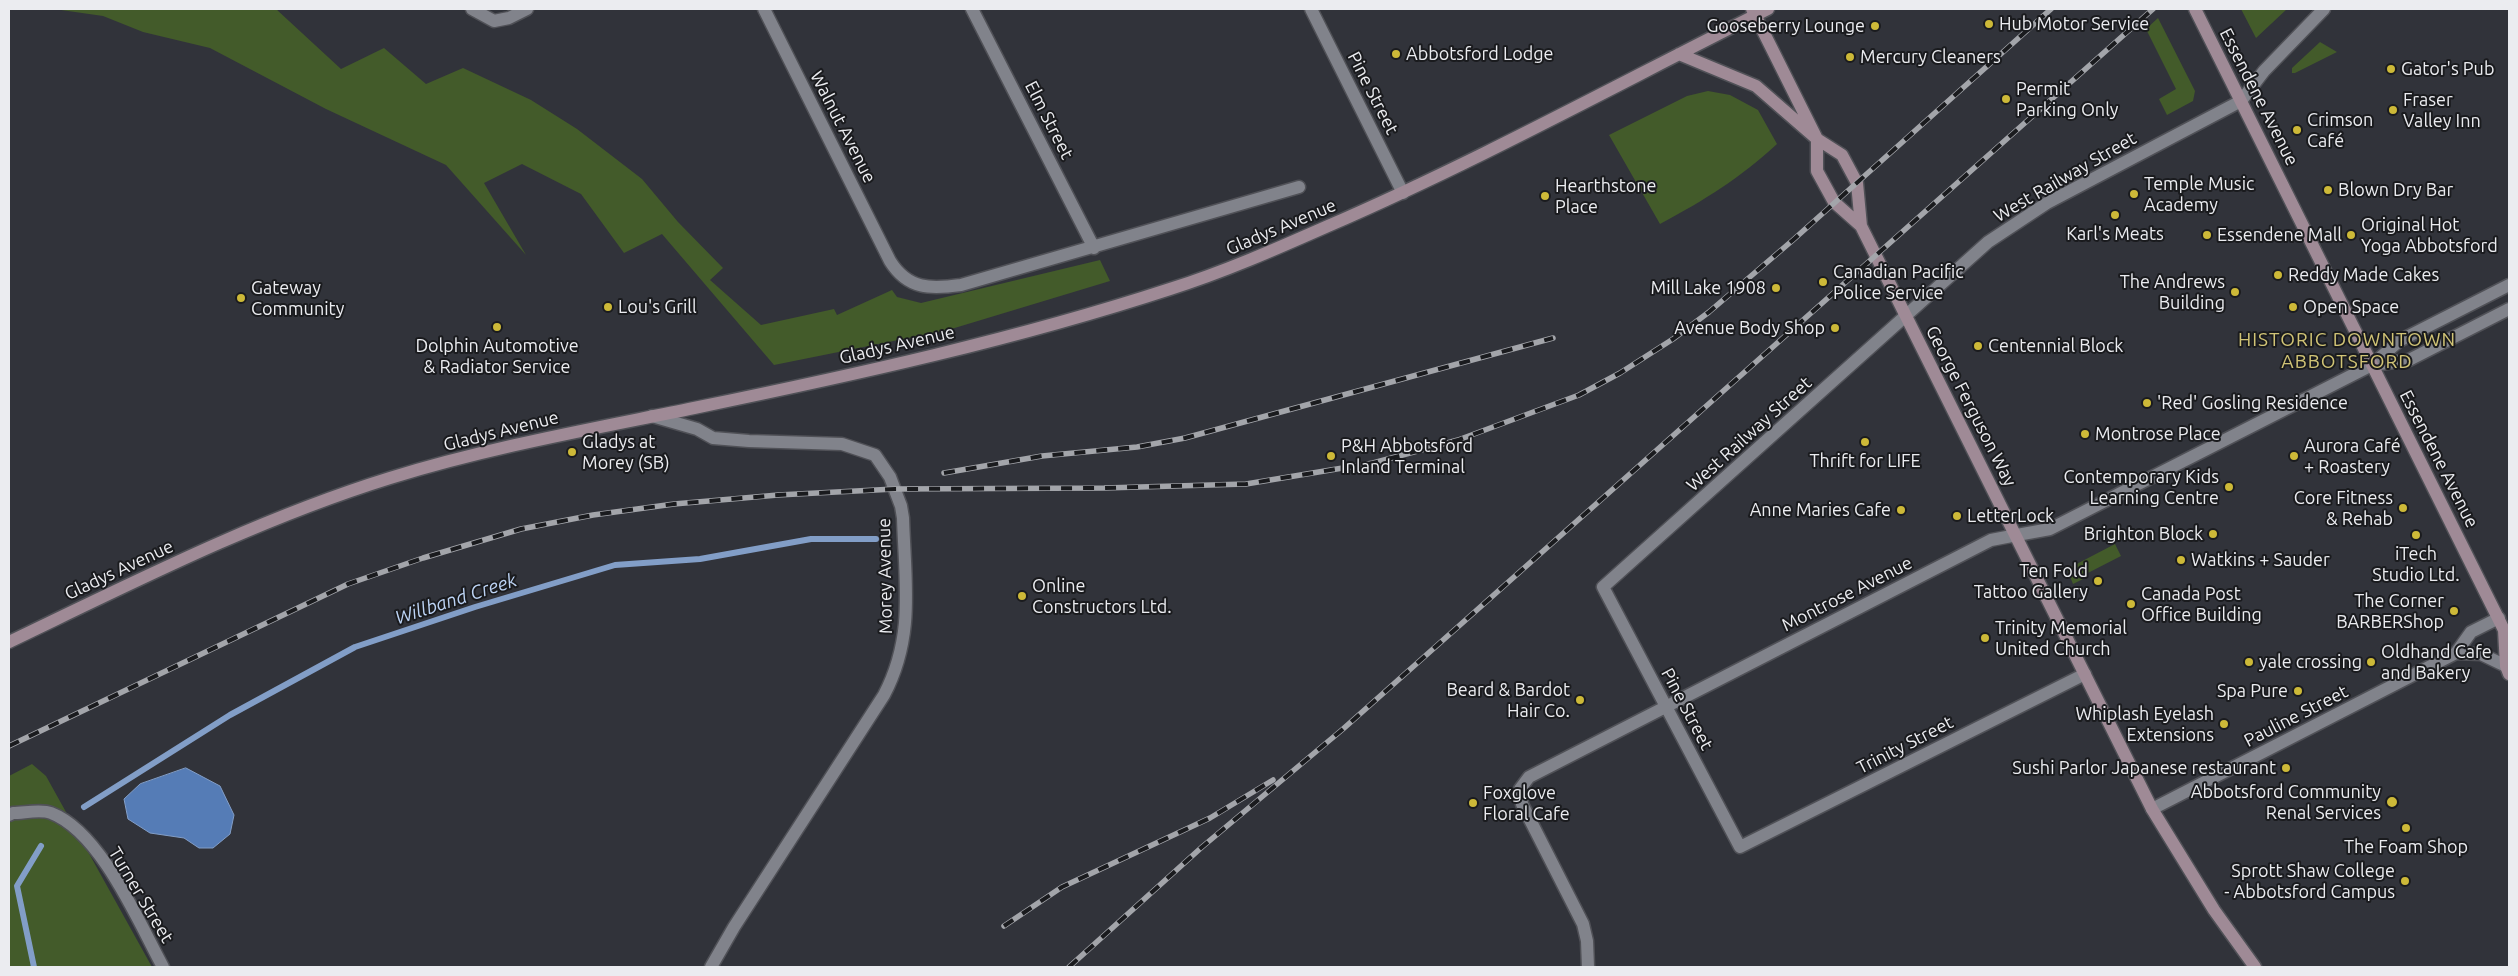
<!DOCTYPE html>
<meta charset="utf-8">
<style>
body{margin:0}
#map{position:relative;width:2518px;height:976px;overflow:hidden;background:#31333a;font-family:Ubuntu,sans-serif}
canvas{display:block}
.frame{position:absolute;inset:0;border:10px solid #ebecf0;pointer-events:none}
</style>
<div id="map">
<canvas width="2518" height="976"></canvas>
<div class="frame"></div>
</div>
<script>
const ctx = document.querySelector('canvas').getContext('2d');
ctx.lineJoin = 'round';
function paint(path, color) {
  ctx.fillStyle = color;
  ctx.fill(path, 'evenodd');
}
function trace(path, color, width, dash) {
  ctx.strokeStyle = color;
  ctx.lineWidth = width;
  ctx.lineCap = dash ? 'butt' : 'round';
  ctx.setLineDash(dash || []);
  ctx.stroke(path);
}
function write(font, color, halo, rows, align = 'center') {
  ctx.font = font + ' Ubuntu,sans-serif';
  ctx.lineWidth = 4;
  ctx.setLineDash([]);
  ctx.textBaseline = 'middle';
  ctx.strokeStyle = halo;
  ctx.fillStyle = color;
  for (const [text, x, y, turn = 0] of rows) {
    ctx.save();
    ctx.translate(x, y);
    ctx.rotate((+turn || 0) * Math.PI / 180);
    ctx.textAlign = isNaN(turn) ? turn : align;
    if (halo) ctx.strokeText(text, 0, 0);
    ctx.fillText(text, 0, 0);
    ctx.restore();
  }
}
paint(new Path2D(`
 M54 9H276L341 69 384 48 426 84 463 68 531 100 577 129 642 179 678 222 723 268 710 280 761 325 834 309 837 315 892 290 897 297 921 303 1100 260 1110 281 948 330 774 365 662 234 624 253 581 194 522 164 484 183 526 255 446 165 326 109 210 48 143 32 103 16Z
 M2241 9H2287L2256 38Z
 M2158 18 2195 91 2193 101 2167 115 2159 99 2176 89 2146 29Z
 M2320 42 2337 52 2295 73H2292V68Z
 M1708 91 1730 95 1758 110 1777 144C1740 178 1705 200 1660 224L1609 135 1687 96Z
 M2115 544 2121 556 2082 576 2083 579 2073 584 2067 569Z
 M32 764 46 776 152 967H9V776Z`), '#435b2a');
const water = new Path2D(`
 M186 768 220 786 234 815 230 834 213 848H199L184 838 150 833 128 819 124 799 140 784Z`);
paint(water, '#557cb6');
trace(water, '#829ec7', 1);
trace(new Path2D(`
 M84 807 230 715 355 647 475 607 615 565 700 559 811 539H876
 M34 967 17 886 41 846`), '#829ec7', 6);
const minor = new Path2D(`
 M472 9 494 21 509 18 527 9
 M764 9 890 261C908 290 931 289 961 285L1299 187
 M972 9 1094 248
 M652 416 697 429 713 438 749 441 842 444 875 455 890 477 901 506 903 518C905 583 915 636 884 695L734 927 711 967
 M2456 653 2481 654 2506 666
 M2085 674 1740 847 1603 587 1988 242 2047 203 2241 101
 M2152 809 2456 653 2471 632 2499 618
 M9 815 13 813C24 813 41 809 51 813 101 832 139 923 163 967
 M1588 967 1587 941 1583 924 1522 804 1520 789 1529 777 1991 540 2017 535`);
const tertiary = new Path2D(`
 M1311 9 1403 193
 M2241 101 2264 71 2324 9
 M2372 365 2409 360 2509 309
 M2017 535 2050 529 2372 365 2399 341 2509 285`);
const secondary = new Path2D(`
 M1752 9 1817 139V171L1834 202 1861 226 2152 809 2214 910 2255 967
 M2195 9 2504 630 2509 635
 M1679 54 1756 86 1817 139 1842 155 1857 183 1861 226
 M2504 630 2506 666 2509 674
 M9 642C134 582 258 519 390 478 490 447 592 429 694 408 854 375 1014 340 1170 289 1224 272 1276 249 1328 226 1478 161 1622 82 1768 9`);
trace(minor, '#505157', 15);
trace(tertiary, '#505157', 15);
trace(secondary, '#505157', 15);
trace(minor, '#81838b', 12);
trace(tertiary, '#81838b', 12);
trace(secondary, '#9f8a96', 12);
const rail = new Path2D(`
 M944 473 1042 456 1137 447 1185 438 1553 338
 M9 746 348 584 423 558 521 529 593 515 674 504 778 495 895 489 1104 488 1246 484 1373 463 1458 440 1579 395 1620 373 1673 339 1709 312 1793 240 2051 9
 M1004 926 1062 887 1210 818 1273 780
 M1069 967 1202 847 1343 729 2153 9`);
trace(rail, '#a3a5aa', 5.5);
trace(rail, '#1a1b1e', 4, [11]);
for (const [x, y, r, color] of [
 [1989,24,5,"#cdb938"],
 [1875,26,5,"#cdb938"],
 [1396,54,5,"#cdb938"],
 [1850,57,5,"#cdb938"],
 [2391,69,5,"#cdb938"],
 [2006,99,5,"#cdb938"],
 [2393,110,5,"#cdb938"],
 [2297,130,5,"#cdb938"],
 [2328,190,5,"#cdb938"],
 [2134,194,5,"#cdb938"],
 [1545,196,5,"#cdb938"],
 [2115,215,5,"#cdb938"],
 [2207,235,5,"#cdb938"],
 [2351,235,5,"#cdb938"],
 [2278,275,5,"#cdb938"],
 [1823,282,5,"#cdb938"],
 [1776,288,5,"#cdb938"],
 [2235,292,5,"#cdb938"],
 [241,298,5,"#cdb938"],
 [608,307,5,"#cdb938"],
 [2293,307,5,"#cdb938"],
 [497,327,5,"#cdb938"],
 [1835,328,5,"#cdb938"],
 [1978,346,5,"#cdb938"],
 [2147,403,5,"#cdb938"],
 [2085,434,5,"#cdb938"],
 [1865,442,5,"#cdb938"],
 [572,452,5,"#cdb938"],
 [1331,456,5,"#cdb938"],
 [2294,456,5,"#cdb938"],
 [2229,487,5,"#cdb938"],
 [2403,508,5,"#cdb938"],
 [1901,510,5,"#cdb938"],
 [1957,516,5,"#cdb938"],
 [2213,534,5,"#cdb938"],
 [2416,535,5,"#cdb938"],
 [2181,560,5,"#cdb938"],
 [2098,581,5,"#cdb938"],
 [1022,596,5,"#cdb938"],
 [2131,604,5,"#cdb938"],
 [2454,611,5,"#cdb938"],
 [1985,638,5,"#cdb938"],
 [2249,662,5,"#cdb938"],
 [2371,662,5,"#cdb938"],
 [2298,691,5,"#cdb938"],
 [1580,700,5,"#cdb938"],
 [2224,724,5,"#cdb938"],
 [2286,768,5,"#cdb938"],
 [2392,802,6,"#cdb938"],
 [1473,803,5,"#cdb938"],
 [2406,828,5,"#cdb938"],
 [2405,881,5,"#cdb938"]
]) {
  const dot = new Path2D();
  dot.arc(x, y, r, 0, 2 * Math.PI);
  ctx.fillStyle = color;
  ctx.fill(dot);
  trace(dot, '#1a1b1e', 2);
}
write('18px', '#ebecf0', '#1a1b1e', [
 ["Hub Motor Service",1999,24],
 ["Gooseberry Lounge",1865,26,"right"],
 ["Abbotsford Lodge",1406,54],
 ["Mercury Cleaners",1860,57],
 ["Gator's Pub",2401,69],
 ["Permit",2016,89],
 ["Parking Only",2016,110],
 ["Fraser",2403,100],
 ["Valley Inn",2403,121],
 ["Crimson",2307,120],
 ["Café",2307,141],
 ["Temple Music",2144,184],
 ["Academy",2144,205],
 ["Hearthstone",1555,186],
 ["Place",1555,207],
 ["Blown Dry Bar",2338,190],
 ["Original Hot",2361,225],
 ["Yoga Abbotsford",2361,246],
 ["Karl's Meats",2115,234,"center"],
 ["Essendene Mall",2217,235],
 ["Canadian Pacific",1833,272],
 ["Police Service",1833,293],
 ["Reddy Made Cakes",2288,275],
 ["The Andrews",2225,282,"right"],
 ["Building",2225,303,"right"],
 ["Gateway",251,288],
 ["Community",251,309],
 ["Mill Lake 1908",1766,288,"right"],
 ["Lou's Grill",618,307],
 ["Open Space",2303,307],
 ["Avenue Body Shop",1825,328,"right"],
 ["Dolphin Automotive",497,346,"center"],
 ["& Radiator Service",497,367,"center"],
 ["Centennial Block",1988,346],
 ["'Red' Gosling Residence",2157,403],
 ["Montrose Place",2095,434],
 ["Gladys at",582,442],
 ["Morey (SB)",582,463],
 ["P&H Abbotsford",1341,446],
 ["Inland Terminal",1341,467],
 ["Aurora Café",2304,446],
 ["+ Roastery",2304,467],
 ["Thrift for LIFE",1865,461,"center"],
 ["Contemporary Kids",2219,477,"right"],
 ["Learning Centre",2219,498,"right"],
 ["Core Fitness",2393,498,"right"],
 ["& Rehab",2393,519,"right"],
 ["Anne Maries Cafe",1891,510,"right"],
 ["LetterLock",1967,516],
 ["Brighton Block",2203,534,"right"],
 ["iTech",2416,554,"center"],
 ["Studio Ltd.",2416,575,"center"],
 ["Watkins + Sauder",2191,560],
 ["Ten Fold",2088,571,"right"],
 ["Tattoo Gallery",2088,592,"right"],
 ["Online",1032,586],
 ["Constructors Ltd.",1032,607],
 ["Canada Post",2141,594],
 ["Office Building",2141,615],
 ["The Corner",2444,601,"right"],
 ["BARBERShop",2444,622,"right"],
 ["Trinity Memorial",1995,628],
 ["United Church",1995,649],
 ["Oldhand Cafe",2381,652],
 ["and Bakery",2381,673],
 ["yale crossing",2259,662],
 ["Beard & Bardot",1570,690,"right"],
 ["Hair Co.",1570,711,"right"],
 ["Spa Pure",2288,691,"right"],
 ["Whiplash Eyelash",2214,714,"right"],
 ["Extensions",2214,735,"right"],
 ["Sushi Parlor Japanese restaurant",2276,768,"right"],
 ["Abbotsford Community",2381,792,"right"],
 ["Renal Services",2381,813,"right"],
 ["Foxglove",1483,793],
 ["Floral Cafe",1483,814],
 ["The Foam Shop",2406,847,"center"],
 ["Sprott Shaw College",2395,871,"right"],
 ["- Abbotsford Campus",2395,892,"right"]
], 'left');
write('18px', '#ebecf0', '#1a1b1e', [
 ["Pine Street",1373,93,63],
 ["Essendene Avenue",2259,97,63],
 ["Elm Street",1049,120,63],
 ["Walnut Avenue",843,127,63],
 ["West Railway Street",2065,177,-30],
 ["Gladys Avenue",1281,227,-23],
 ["Gladys Avenue",897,345,-13],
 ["George Ferguson Way",1971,406,63],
 ["Gladys Avenue",501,431,-14],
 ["West Railway Street",1749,434,-42],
 ["Essendene Avenue",2439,459,63],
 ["Gladys Avenue",119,570,-25],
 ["Morey Avenue",885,576,-91],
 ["Montrose Avenue",1847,594,-27],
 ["Pine Street",1687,709,62],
 ["Pauline Street",2296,716,-27],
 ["Trinity Street",1905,745,-27],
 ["Turner Street",141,895,59]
]);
ctx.letterSpacing = '1px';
write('19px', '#d1c476', '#1a1b1e', [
 ["HISTORIC DOWNTOWN",2347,340],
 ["ABBOTSFORD",2347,362]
]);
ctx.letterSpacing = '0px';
write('italic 19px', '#bcd3f4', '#1a1b1e', [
 ["Willband Creek",456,599,-18]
]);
</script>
